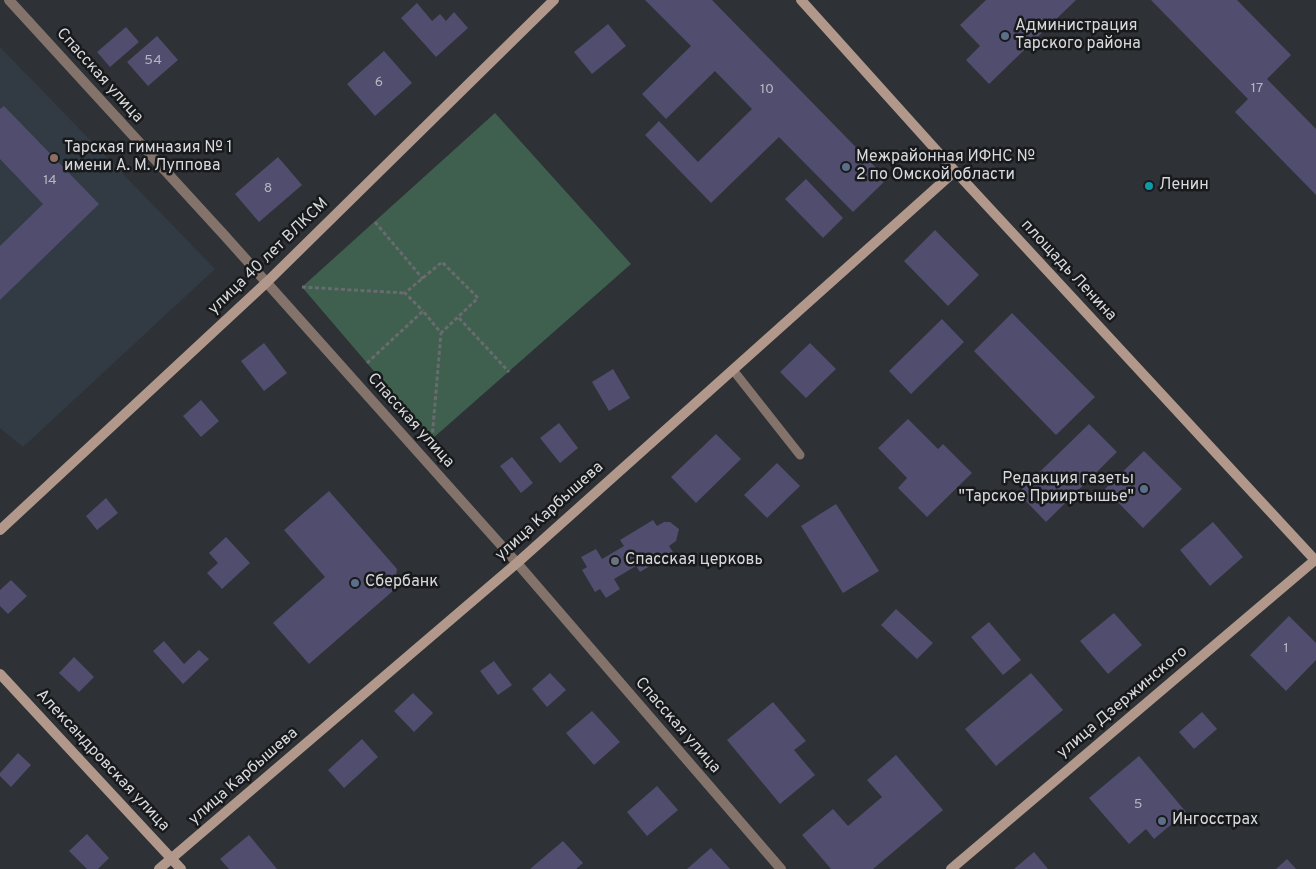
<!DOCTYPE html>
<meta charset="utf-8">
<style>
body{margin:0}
canvas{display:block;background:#2e3135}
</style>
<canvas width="1316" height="869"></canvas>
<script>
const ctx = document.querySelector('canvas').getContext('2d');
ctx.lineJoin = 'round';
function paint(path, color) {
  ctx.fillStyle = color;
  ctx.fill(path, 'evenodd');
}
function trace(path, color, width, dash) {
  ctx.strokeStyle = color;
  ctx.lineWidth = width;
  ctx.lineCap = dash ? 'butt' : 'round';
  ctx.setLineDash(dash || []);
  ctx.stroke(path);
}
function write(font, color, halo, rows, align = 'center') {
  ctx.font = font + ' Overpass,sans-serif';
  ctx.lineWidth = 5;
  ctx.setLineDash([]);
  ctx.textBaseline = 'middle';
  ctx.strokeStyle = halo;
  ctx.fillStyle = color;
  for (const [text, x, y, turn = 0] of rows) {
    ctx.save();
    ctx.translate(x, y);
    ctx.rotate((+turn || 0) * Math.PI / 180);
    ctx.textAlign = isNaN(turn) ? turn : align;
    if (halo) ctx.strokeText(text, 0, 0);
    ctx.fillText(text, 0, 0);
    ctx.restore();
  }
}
paint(new Path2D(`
 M0 47 215 269 23 447 0 428Z`), '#323b43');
paint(new Path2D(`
 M495 113 631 264 432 439 302 287Z`), '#3f604e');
paint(new Path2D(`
 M645 0H712L887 179 853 212 779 137 711 203 645 135 659 121 698 162 752 109 715 71 666 119 642 94 691 46Z
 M986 0H1076L989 84 966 60 980 46 960 25Z
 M1151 0H1237L1291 55 1267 79 1316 129V195L1235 112 1248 99Z
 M417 3 432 21 440 14 446 21 454 12 468 28 436 57 401 18Z
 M608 24 626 46 592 74 574 52Z
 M126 27 139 42 110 67 97 52Z
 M157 36 178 60 148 86 127 62Z
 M384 51 412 83 375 116 347 84Z
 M4 106 99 204 0 300V246L43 204 0 159V109Z
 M278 157 302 185 259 222 235 194Z
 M806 179 843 218 823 238 785 199Z
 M935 230 979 275 948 306 904 261Z
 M1012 313 1095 397 1056 435 974 351Z
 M942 319 964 342 911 394 889 371Z
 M264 343 287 373 264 391 241 361Z
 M810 343 836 369 806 398 780 372Z
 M613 369 630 398 609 411 592 382Z
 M201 400 219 421 201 437 183 416Z
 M908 419 938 449 943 444 972 473 927 517 898 488 907 478 878 448Z
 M559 423 578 448 560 463 540 438Z
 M1089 424 1117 452 1046 522 1018 493Z
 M716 434 741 459 696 503 671 477Z
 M1144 451 1182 489 1143 528 1105 489Z
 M512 457 533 483 521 493 500 466Z
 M777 463 800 486 767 518 744 495Z
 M329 491 397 569 394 590 309 664 273 623 325 577 284 530Z
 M106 498 118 513 97 530 86 516Z
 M836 504 879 571 843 593 801 526Z
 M653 520 657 526 664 522H670L679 529 676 541 669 546 673 552 640 572 636 566 614 579 620 589 606 598 600 589 595 592 582 570 587 567 581 557 596 549 602 559 624 546 620 540Z
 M1213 522 1243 557 1210 586 1180 550Z
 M226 537 250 563 222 589 207 573 218 563 209 553Z
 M11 580 27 596 8 614 0 606V590Z
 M896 609 933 643 917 659 881 625Z
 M1114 613 1142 645 1108 674 1080 641Z
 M1289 616 1316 643V660L1286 691 1250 655Z
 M989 622 1021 660 1003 675 971 637Z
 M164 641 184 664 199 650 209 659 183 684 153 651Z
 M74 657 94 677 79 692 59 673Z
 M494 661 512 685 498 695 480 671Z
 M550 673 566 690 547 707 532 689Z
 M1031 673 1063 710 996 766 965 729Z
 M413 693 433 713 414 732 394 711Z
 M773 702 806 741 794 750 815 775 780 804 727 740Z
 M592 711 620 742 594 765 566 733Z
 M1202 712 1217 729 1194 749 1179 732Z
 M362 739 378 757 344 788 328 770Z
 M18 753 31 765 11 787 0 776V773Z
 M896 755 943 810 873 869H831L802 835 833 809 848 826 882 797 867 780Z
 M1139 756 1186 812 1154 839 1146 829 1129 844 1089 798Z
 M657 786 678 810 647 836 627 812Z
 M87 834 109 858 98 869H87L69 851Z
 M249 835 277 869H229L220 859Z
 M563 841 583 863 576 869H530Z
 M711 848 730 869H687Z
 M1034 852 1048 869H1014Z
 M1287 859 1296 869H1276Z`), '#504d6e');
trace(new Path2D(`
 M375 222 423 279
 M302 287 405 293
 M459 318 509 372
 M367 363 423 311 441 333 478 298 442 262 405 293 423 311
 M432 439 441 333`), '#686b6f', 3, [4, 2.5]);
trace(new Path2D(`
 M733 370 800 455`), '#83736a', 9);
trace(new Path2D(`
 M9 0 225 236 517 563 781 869`), '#83736a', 10);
trace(new Path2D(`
 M801 0 955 171 1316 561
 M0 530 267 282 554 0
 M0 674 181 869
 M159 869 517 563 955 171
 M951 869 1315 560`), '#b1988a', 10);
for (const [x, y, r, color] of [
 [1005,36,5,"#5c6f8a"],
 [54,158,5,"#8d6e63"],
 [846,167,5,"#5c6f8a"],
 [1149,186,5,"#0f9aa8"],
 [1144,489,5,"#5c6f8a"],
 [615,561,5,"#6b7280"],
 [355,583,5,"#5c6f8a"],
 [1162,821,5,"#5c6f8a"]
]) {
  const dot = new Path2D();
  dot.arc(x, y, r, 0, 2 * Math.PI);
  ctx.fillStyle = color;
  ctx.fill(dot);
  trace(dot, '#17191b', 2);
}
write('14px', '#b5b6c0', null, [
 ["54",153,61],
 ["6",379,83],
 ["17",1257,89],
 ["10",767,90],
 ["14",50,181],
 ["8",268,189],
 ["1",1286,649],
 ["5",1138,805]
]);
write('16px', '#d7d9dc', '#17191b', [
 ["Администрация",1015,27],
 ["Тарского района",1015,45],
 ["Тарская гимназия № 1",64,149],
 ["имени А. М. Луппова",64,167],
 ["Межрайонная ИФНС №",856,158],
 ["2 по Омской области",856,176],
 ["Ленин",1159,186],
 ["Редакция газеты",1134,480,"right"],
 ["\"Тарское Прииртышье\"",1134,498,"right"],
 ["Спасская церковь",625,561],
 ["Сбербанк",365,583],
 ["Ингосстрах",1172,821]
], 'left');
write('16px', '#d7d9dc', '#17191b', [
 ["Спасская улица",99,76,48],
 ["улица 40 лет ВЛКСМ",269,257,-44],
 ["площадь Ленина",1068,271,47],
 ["Спасская улица",410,421,48],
 ["улица Карбышева",550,512,-42],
 ["улица Дзержинского",1123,703,-40],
 ["Спасская улица",677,726,49],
 ["Александровская улица",102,761,47],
 ["улица Карбышева",244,777,-41]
]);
</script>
